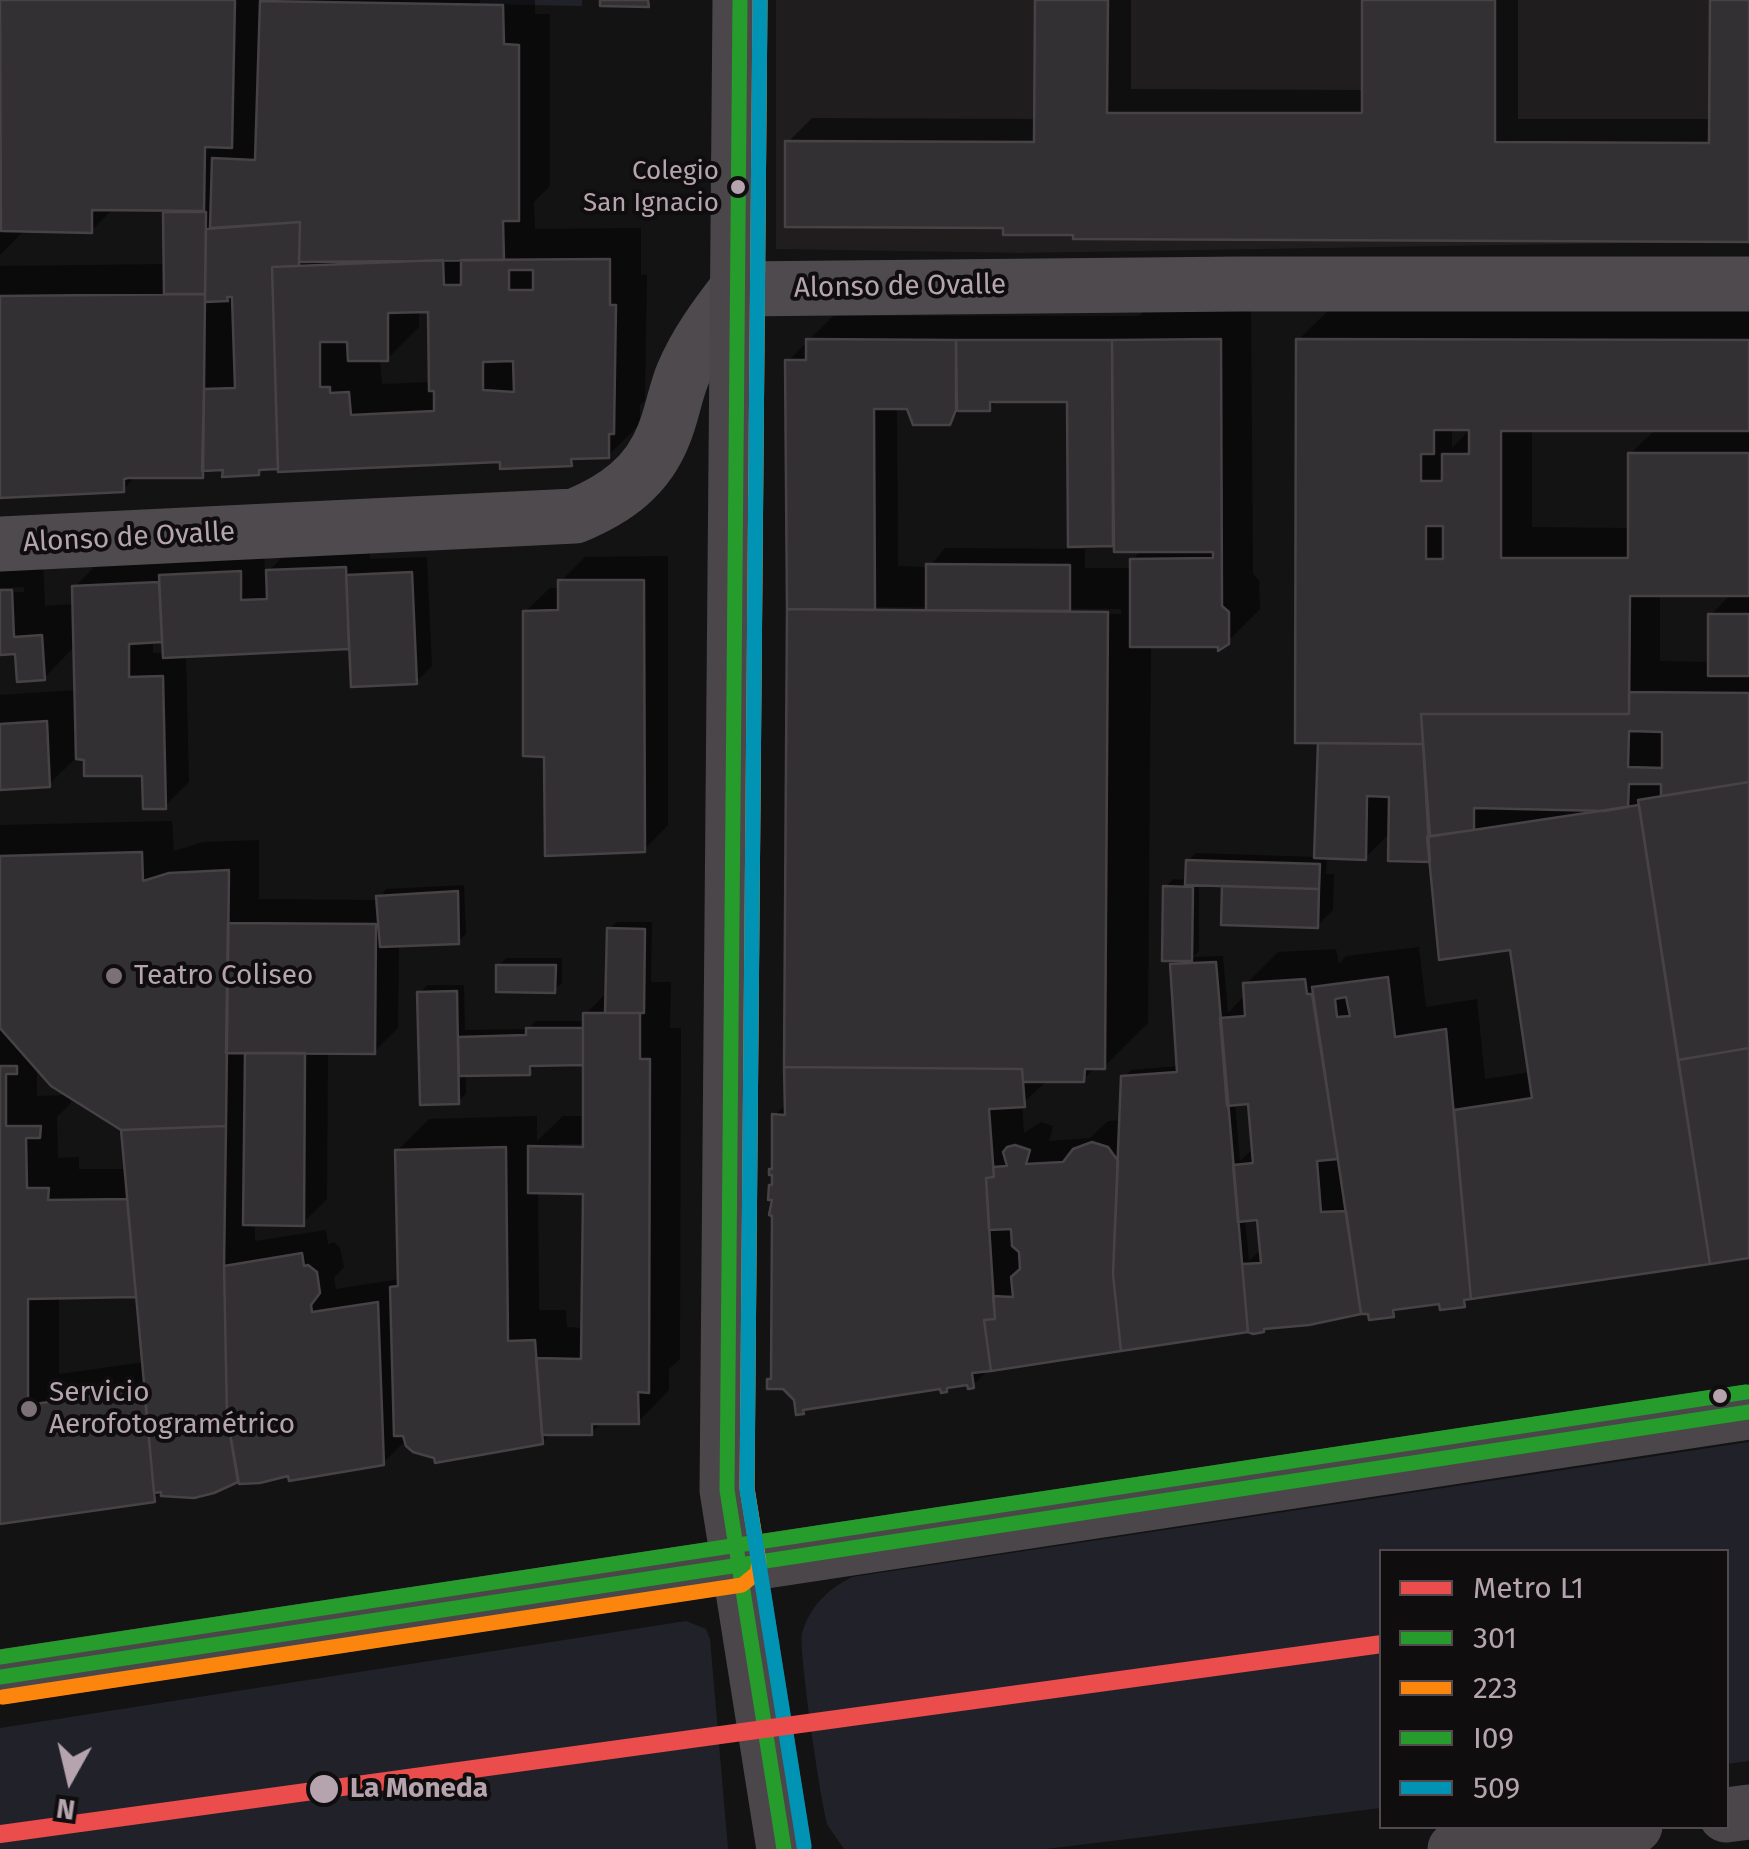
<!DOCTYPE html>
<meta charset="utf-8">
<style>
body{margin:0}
#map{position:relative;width:1749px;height:1849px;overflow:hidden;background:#131313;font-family:"Fira Sans",sans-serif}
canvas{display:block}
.legend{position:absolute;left:1379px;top:1549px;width:350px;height:280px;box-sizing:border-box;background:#0f0d0e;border:2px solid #51494e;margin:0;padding:12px 18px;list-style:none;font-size:30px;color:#b5a4ae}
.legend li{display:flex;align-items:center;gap:20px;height:50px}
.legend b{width:50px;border:2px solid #51494e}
.north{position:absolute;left:20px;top:1729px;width:100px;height:100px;-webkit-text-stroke:8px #0f0d0e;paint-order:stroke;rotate:188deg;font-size:28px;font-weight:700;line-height:40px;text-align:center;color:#b5a4ae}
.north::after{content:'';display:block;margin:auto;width:35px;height:45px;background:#b5a4ae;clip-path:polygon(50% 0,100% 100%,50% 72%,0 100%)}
</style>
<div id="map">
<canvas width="1749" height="1849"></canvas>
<ul class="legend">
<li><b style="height:12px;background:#eb4d4d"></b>Metro L1</li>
<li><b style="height:12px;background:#269c2c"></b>301</li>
<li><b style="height:12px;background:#fc850d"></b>223</li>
<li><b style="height:12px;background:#269c2c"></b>I09</li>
<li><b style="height:12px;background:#0093b3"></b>509</li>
</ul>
<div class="north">N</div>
</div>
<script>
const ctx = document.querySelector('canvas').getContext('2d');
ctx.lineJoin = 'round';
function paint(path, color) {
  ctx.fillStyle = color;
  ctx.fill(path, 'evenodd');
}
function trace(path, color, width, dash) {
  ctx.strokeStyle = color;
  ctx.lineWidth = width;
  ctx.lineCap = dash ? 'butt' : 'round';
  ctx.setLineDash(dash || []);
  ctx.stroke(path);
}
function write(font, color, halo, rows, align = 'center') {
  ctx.font = font + ' "Fira Sans",sans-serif';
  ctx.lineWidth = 8;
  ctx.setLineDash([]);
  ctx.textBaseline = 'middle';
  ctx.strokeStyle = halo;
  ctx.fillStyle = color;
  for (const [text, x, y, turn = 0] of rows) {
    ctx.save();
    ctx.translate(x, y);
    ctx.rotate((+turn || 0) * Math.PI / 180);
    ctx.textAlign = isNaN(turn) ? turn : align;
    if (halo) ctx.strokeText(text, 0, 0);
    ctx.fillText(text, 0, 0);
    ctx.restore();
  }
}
paint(new Path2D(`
 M776 0H1749V241L1020 253 776 249Z`), '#1f1d1d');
paint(new Path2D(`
 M480 0H582V6L479 4Z
 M1749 1442V1761L1727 1764 1726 1552H1382L1381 1808 1046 1849H844L828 1826C821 1807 798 1646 802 1633 811 1605 827 1590 852 1577Z
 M686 1621 706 1629 710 1639 728 1849H0V1728Z`), '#212229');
paint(new Path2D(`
 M0 0H535V14H550V186L534 202 535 229 641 228V275L647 274 645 400 640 405V424L608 456 577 457 571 463 502 460 263 467 258 473 225 468 208 469 202 475 136 476 123 490 0 495V266L166 264V213L170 209 114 208 91 231H24L0 255ZM419 310H431L432 382 382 384 380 359H387L419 327Z
 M1037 0H1131V89L1364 90V0H1518V119H1712V0H1749V240L1075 233 1005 225 787 143 812 118 1037 119Z
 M1251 308 1253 574 1259 580 1260 609 1227 642 1151 645 1148 1023 1104 1067H1096L1083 1079H1049L1022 1104 1024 1133 1041 1122 1053 1126 1049 1141 1090 1138 1108 1121 1122 1120 1124 1077 1131 1070 1179 1066 1173 965 1180 958 1166 887 1173 879 1187 880 1188 861 1196 853 1317 857 1321 744 1298 340 1330 309H1749V1256L1472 1296 1464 1304 1441 1301 1400 1306 1393 1314 1370 1311 990 1368 973 1385 969 1382 950 1385 946 1390 942 1387 808 1407 803 1412 796 1399 774 1376 772 1211 774 1208 771 1186 774 1183 775 1115 787 1103 788 361 833 316H1139L1146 309ZM999 399 1069 400 1112 544 1116 540 1142 550 1132 560V568H1085V549L945 548 929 567 898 566 897 407H909L949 422 962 409H989ZM1457 427H1472L1452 448V433ZM1532 429H1656L1630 454V528L1532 527ZM1660 594H1731L1711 615V662L1660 661ZM874 607 1121 609V614L869 612ZM1391 832 1432 859 1512 947 1531 1072 1485 1079 1477 999 1426 1007 1419 947 1346 956 1339 964 1336 949 1278 952 1246 984V994L1228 1013 1223 956 1192 957 1199 951V883L1225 884 1317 926 1333 910 1334 874H1326L1327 856 1365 858ZM1251 1101 1255 1147 1240 1161 1235 1102ZM1260 1217 1263 1247 1249 1261 1245 1219Z
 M370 543V559L427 557 432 666 416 682 352 643 348 647 186 654 189 782 165 806 145 773 86 757H77L49 784 0 787V695L77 690 76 645 44 678 18 652 0 653V593L24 592V587L0 588V561L43 559 45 606 75 604V587L99 562 264 548 265 575 293 546ZM153 640H165L166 653H153Z
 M668 556V825L644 850 547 754 525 612 550 588H560V582L585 557Z
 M172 821 174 851 203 842 259 840V899L379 900 386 889 464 885 466 934 458 942 399 944 398 1028 374 1052 328 1051 327 1199 303 1223H255V1241L326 1230 328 1244 334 1242 340 1248 344 1267 334 1278 336 1289 400 1279 397 1151 429 1119 537 1116V1141L563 1116H585L586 1063H538L529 1072 466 1073V1094L458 1101 420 993 427 985H464L465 1030 528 1029 536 1021H586V1014L608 991 609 929 617 922H652L651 982H671L670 1028H681L680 1359 669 1369V1390L638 1422H602L591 1433 551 1432 542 1442 436 1456 407 1439 383 1463 240 1478 213 1491 176 1496 161 1492 153 1499 0 1521V825ZM37 1066 70 1095 37 1096ZM71 1096 124 1128 127 1169H79V1157L58 1158 57 1117 71 1103ZM559 1144H595V1149H559ZM538 1191H585L584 1328 567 1327 566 1310H539ZM139 1295 145 1362 59 1374V1296Z
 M506 958H562V983L554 990 499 966Z`), '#0007');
const building = new Path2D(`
 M0 0H235L232 148 205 147 204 211 92 210V233L1 231Z
 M600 0H648L649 7 600 6Z
 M1035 0H1108L1107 113H1362V0H1495V142L1709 143 1710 0H1749V242L1073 239V235H1003V228L785 227V141L1034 142Z
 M260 1 503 5 504 44 519 45V221H503L504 260 299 262 300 222 210 228 212 158 255 160Z
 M163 212H206L205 294H164Z
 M300 222 299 266 272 267 278 469 259 470V475L222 477 223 470 202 471 204 389 235 388 232 297H227L228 301 205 302 206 229Z
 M610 259V305H616L614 434H609V458L571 459 572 466 500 469V462L278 472 272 267 443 260 444 285H461V260ZM509 270H533V290H509ZM428 312 429 391H434V411L351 415 349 392 330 393V387H320V342H347L348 361H388V313ZM513 361 514 392 483 390V362Z
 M205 294 203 478H128L124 479V492L0 498V296Z
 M806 339 956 340V410L950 425H913L907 409H874L875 610 787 609 785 360H806Z
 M1221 339 1222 606 1229 612V644L1218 651V647H1130V559L1213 558V552H1114L1112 340Z
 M1296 339 1749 340V431H1501V558H1628V453H1749V596H1630L1629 714H1421L1423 744 1295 743ZM1434 430H1469V454H1442V481H1421V454H1434ZM1426 526H1443V559H1426Z
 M956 340H1112L1113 546 1068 547 1067 402H990V411H957Z
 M926 564 1070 565V611L926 610Z
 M346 567 349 649 163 658 159 575 241 571V600L267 599 266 570Z
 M412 572 417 684 351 687 346 575Z
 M558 580H644L645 852 545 856 544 757 523 756V611L558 610Z
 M159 582 162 642 129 644V677L163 676 166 809H143L142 776H84V760L76 759 72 586Z
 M0 590H12L14 637 42 635 45 680 17 682 15 654 0 655Z
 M787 609 1108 612 1105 1069H1085L1084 1082H1023L1022 1069 784 1067Z
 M1708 614H1749V676H1708Z
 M1629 692 1749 693V782L1661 796V784H1629L1628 807 1604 811 1474 808V830L1430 836 1421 714H1629ZM1629 731 1662 732V768L1628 767Z
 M47 721 50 787 0 790V724Z
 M1318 743 1423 744 1430 862 1388 861 1389 797 1367 796 1366 860 1314 858Z
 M1749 782V1048L1678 1060 1638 800Z
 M1639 805 1710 1264 1471 1299 1454 1110 1532 1098 1510 950 1439 960 1427 837Z
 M142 852 143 881 169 873 229 870 226 1126 121 1130 51 1086 0 1028V856Z
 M1186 860 1320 864 1319 889 1185 885Z
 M1163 886 1193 887 1192 961H1162Z
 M1222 886 1319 889 1318 928 1221 925Z
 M458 891 459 944 380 947 376 896Z
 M228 923 376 924 375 1054 226 1053Z
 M607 928 645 929 644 1013H605Z
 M1216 962 1248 1332 1121 1351 1113 1274 1121 1076 1177 1072 1170 964Z
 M496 965H556L555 993 496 992Z
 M1388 977 1395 1037 1446 1029 1471 1299 1464 1300 1465 1307 1440 1310 1439 1304 1393 1310 1394 1317 1369 1320 1368 1314H1361L1312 987ZM1346 997 1350 1016 1337 1017 1335 999Z
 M1305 979 1307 994H1312L1338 1159 1317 1161 1321 1212 1346 1211 1361 1314 1309 1325 1264 1329V1332L1253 1334 1248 1332 1242 1264 1261 1263 1257 1220 1238 1222 1233 1165 1253 1163 1248 1104 1227 1106 1220 1018 1245 1016 1243 983Z
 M457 991 459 1104 420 1105 417 992Z
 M583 1013H640V1059H650L649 1393 638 1392 639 1424H592V1435H542L536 1358 581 1359 583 1194 528 1193V1146L583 1147Z
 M526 1028H583V1065L530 1066V1075L459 1076 458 1037 526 1035Z
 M1749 1048V1258L1710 1264 1678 1060Z
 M245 1053H305L304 1226 243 1225Z
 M0 1066H17V1074H6V1126H41L40 1138H26L27 1188H49L48 1200 127 1199 136 1297 28 1299V1405L144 1388 155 1502 0 1524Z
 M784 1067 1022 1069 1025 1107 989 1109 994 1177 986 1178 995 1319 984 1320 991 1371 972 1373 974 1388 968 1389 967 1385 947 1388V1392L941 1393 940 1389 803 1410 804 1414 796 1415 794 1400 783 1389H767V1379H771L772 1216 769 1215 772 1200H768L769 1185H772V1175H769V1169H772V1114L785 1115Z
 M226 1126 224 1266 227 1416 238 1482 214 1493 194 1498 161 1496V1492L154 1493 121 1130Z
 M1092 1142 1108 1147 1118 1161 1113 1274 1121 1351 991 1371 984 1320 995 1319 993 1296 1013 1297 1011 1277 1020 1269 1019 1252 1012 1246 1011 1229 989 1230 986 1178 994 1177 993 1167 1007 1166 1003 1152 1007 1147 1015 1145 1030 1150 1026 1164 1063 1162 1073 1149Z
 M506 1147 508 1341 535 1340 543 1444 435 1463 434 1458 413 1452 406 1446 403 1436H394L390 1287 398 1286 395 1150Z
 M302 1253 304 1266 308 1265 317 1272 320 1293 311 1305 312 1312 378 1302 384 1465 289 1481 288 1476 260 1483 239 1484 227 1416 224 1266Z`);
paint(building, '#323032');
trace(building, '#474245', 2.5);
trace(new Path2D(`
 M0 544 575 516C616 499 648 476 664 434 672 415 675 393 683 374 696 343 716 316 737 289L1241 284H1749`), '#4f4a4d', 55);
trace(new Path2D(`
 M740 0 727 1490 784 1849
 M0 1677 1749 1412
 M1726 1815 1749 1812
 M1455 1849 1635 1826`), '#4a4649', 55);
trace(new Path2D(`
 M740 0 727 1490 784 1849
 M0 1677 1749 1412`), '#269c2c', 15);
trace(new Path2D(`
 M3 1697 742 1585 757 1573 759 1562 747 1488 760 0`), '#fc850d', 15);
trace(new Path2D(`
 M0 1657 1746 1392`), '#269c2c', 15);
trace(new Path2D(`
 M760 0 747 1489 804 1846`), '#0093b3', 15);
trace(new Path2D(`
 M0 1834 1382 1644`), '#eb4d4d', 18);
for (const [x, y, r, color] of [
 [738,187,9,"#b5a4ae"],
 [114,976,10,"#7c7178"],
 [1720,1396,9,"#b5a4ae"],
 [29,1409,10,"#7c7178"],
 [324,1789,16,"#b5a4ae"]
]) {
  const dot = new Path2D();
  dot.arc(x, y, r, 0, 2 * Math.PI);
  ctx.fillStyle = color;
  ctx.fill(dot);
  trace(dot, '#0f0d0e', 4);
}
write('26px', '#b5a4ae', '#0f0d0e', [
 ["Colegio",719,172],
 ["San Ignacio",719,204]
], 'right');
write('28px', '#b5a4ae', '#0f0d0e', [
 ["Alonso de Ovalle",900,287,-1],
 ["Alonso de Ovalle",129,538,-3]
]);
write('28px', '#b5a4ae', '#0f0d0e', [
 ["Teatro Coliseo",134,976],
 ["Servicio",49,1393],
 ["Aerofotogramétrico",49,1425]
], 'left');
write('bold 28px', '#b5a4ae', '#0f0d0e', [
 ["La Moneda",350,1789]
], 'left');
</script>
